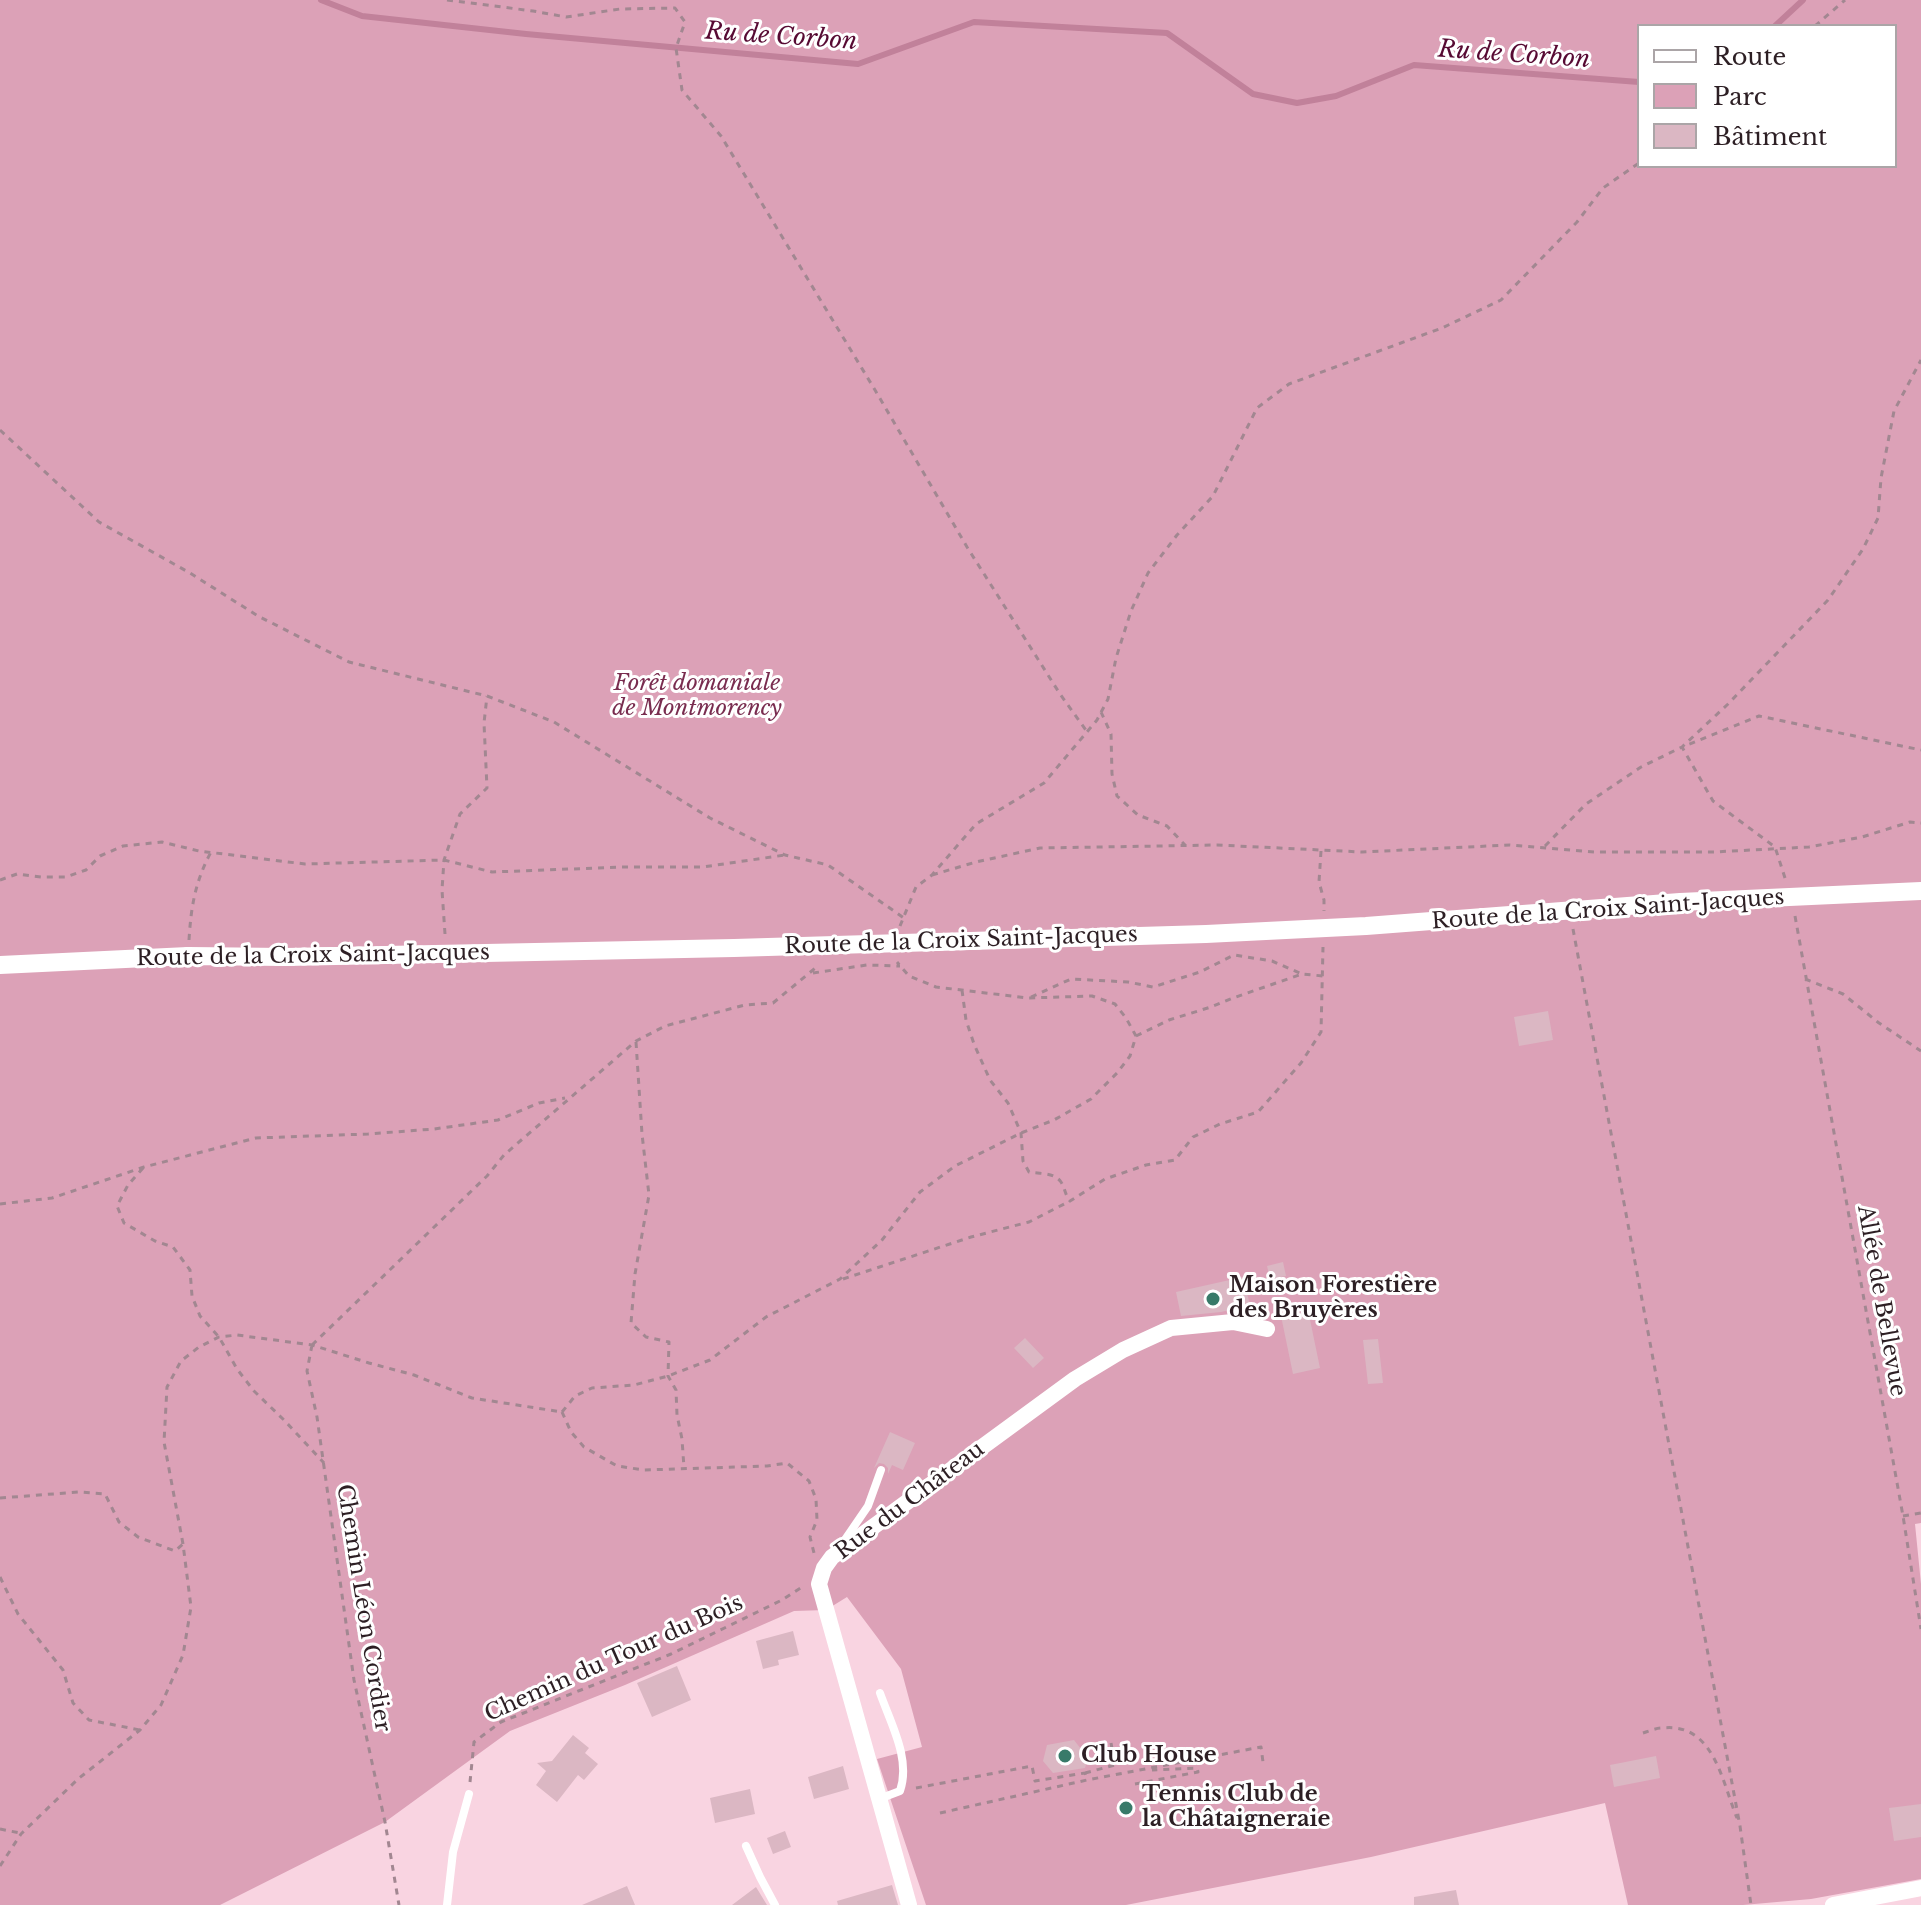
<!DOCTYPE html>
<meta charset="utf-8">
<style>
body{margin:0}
#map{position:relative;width:1921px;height:1905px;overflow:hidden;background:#f9d4e1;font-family:"Libre Baskerville",serif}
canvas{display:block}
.legend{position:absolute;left:1637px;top:24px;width:260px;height:144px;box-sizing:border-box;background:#fff;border:2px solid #aba5a7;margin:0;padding:10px 14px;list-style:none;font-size:24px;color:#2d1f24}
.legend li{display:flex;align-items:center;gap:16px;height:40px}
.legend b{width:40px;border:2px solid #aba5a7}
</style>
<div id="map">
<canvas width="1921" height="1905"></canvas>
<ul class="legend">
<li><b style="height:10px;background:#fff"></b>Route</li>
<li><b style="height:22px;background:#dca1b7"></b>Parc</li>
<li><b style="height:22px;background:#dbb7c3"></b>Bâtiment</li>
</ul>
</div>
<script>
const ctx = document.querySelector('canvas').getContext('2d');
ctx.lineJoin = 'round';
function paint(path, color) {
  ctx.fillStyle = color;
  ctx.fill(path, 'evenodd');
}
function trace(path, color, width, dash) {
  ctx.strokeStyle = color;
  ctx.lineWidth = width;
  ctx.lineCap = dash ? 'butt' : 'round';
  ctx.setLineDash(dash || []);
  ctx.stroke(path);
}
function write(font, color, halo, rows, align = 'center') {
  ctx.font = font + ' "Libre Baskerville",serif';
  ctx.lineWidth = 6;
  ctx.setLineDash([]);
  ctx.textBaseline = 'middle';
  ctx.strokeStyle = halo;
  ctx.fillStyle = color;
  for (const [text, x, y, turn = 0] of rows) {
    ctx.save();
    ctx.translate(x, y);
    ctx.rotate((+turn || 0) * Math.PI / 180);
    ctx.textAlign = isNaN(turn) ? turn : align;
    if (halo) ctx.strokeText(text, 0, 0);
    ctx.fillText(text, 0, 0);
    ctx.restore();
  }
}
paint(new Path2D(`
 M0 0H1921V1523L1915 1524 1921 1584V1879L1811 1899 1743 1905H1628L1605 1803 1371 1857 1126 1905H926L877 1759 922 1747 901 1669 847 1597 826 1610 794 1611 625 1685 510 1731 385 1822 220 1905H0ZM1639 26H1895V166H1639Z`), '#dca1b7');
trace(new Path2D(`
 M321 0 362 16 526 34 858 64 974 22 1167 33 1253 94 1297 103 1336 96 1414 65 1639 82
 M1775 26 1803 0`), '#c1819a', 6);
paint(new Path2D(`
 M1548 1011 1553 1040 1519 1046 1514 1017Z
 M1283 1262 1286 1276 1270 1279 1267 1266Z
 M1252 1275 1256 1291 1247 1293 1250 1305 1221 1312 1181 1316 1176 1292Z
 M1308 1310 1320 1368 1293 1374 1281 1316Z
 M1025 1338 1044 1358 1033 1368 1014 1348Z
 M1378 1339 1383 1383 1368 1384 1363 1340Z
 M890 1432 915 1443 903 1470 892 1465 888 1474V1468L884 1464 879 1463 874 1468Z
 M793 1631 799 1655 778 1660 779 1665 763 1669 756 1641Z
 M677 1666 691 1700 652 1717 637 1683Z
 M573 1735 589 1748 585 1753 598 1764 584 1780 578 1775 557 1802 536 1785 546 1771 537 1763 552 1761Z
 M1074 1740 1088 1758 1085 1768 1053 1773 1043 1761 1047 1745Z
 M1656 1756 1660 1778 1614 1787 1610 1765Z
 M843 1766 849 1789 814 1799 808 1777Z
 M750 1789 755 1814 715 1823 710 1798Z
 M1921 1804V1837L1894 1841 1889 1808Z
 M785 1831 791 1847 773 1854 767 1838Z
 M892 1885 898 1905H838L837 1901Z
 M627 1886 635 1905H582Z
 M756 1887 767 1905H732Z
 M1456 1890 1459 1905H1414V1897Z`), '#dbb7c3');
trace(new Path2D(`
 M447 0 533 11 566 17 620 9 675 8 685 22 676 48 682 90 721 136 875 390 967 547 1060 694 1088 733
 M1815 26 1845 0
 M0 430 99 522 190 573 258 616 349 662 487 696 554 722 710 818 785 855 828 865 904 918
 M1101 712 1111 734 1112 774 1117 796 1138 815 1167 826 1185 845
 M1545 846 1586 804 1641 767 1682 747 1728 704 1828 600 1863 549 1878 518 1881 478 1894 411 1921 360
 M1321 851 1319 882 1324 900V911
 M932 875 976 862 1040 848 1217 845 1362 852 1510 845 1595 852H1714L1809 847 1862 837 1910 822 1921 823
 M1785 878 1775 847 1713 801 1682 747 1759 716 1921 750
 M0 880 17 874 41 877H66L86 870 100 856 123 846 162 842 199 851 305 864 444 860 492 872 624 867H703L785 855
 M1795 916 1903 1516 1921 1629
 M900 926 916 887 932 875 976 824 1044 783 1097 720 1108 699 1116 658 1131 611 1148 573 1177 535 1213 496 1257 408 1289 384 1442 328 1501 300 1577 222 1603 188 1639 163
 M1573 929 1740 1826 1751 1905
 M445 934 442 890 444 860 460 814 487 788 484 723 487 696
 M189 940C191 907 195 882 211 852
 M813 973 867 965 900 966
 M1805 979 1843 994 1879 1023 1921 1051
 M962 990 966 1020 974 1044 990 1080 1008 1103 1021 1133 1023 1161 1029 1172C1039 1174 1054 1172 1061 1182 1065 1188 1065 1195 1070 1201L1105 1179 1146 1165 1175 1160 1193 1137 1220 1124 1258 1112 1301 1063 1321 1032 1323 947
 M1031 997 1071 979 1128 982 1153 987 1200 972 1234 955 1272 961 1302 974
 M1136 1036 1169 1020 1211 1007 1233 998 1302 974 1323 976
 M636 1042 642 1134 649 1195 635 1274 631 1323 646 1337 669 1342 668 1376 676 1390 677 1415 682 1439 684 1468
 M143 1168 128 1185 117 1206 124 1223 155 1241 173 1247 190 1270 192 1296 200 1316 219 1337 237 1369 254 1391 284 1420 324 1463
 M0 1204 52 1198 144 1167 256 1138 368 1134 434 1129 498 1120 539 1103 565 1098
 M843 1279 971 1237 1029 1222 1070 1201
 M312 1345 487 1176 504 1155 636 1041 665 1026 745 1005 773 1003 819 965
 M312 1345 307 1371 317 1417 354 1680 385 1822 399 1905
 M562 1412 575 1396 592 1388 634 1385 668 1376 710 1360 766 1317 840 1279 882 1240 920 1192 955 1166 1021 1133 1054 1120 1091 1099 1117 1073 1130 1056 1136 1036 1126 1018 1115 1004 1092 996 1028 998 936 987 909 976 897 962
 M562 1412 571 1432 584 1447 617 1466 644 1470 767 1466 787 1463 809 1481 816 1499 817 1520 810 1537 814 1553
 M0 1498 79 1492 105 1494 119 1522 138 1537 175 1551 183 1544
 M1903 1516 1921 1513
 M0 1577 18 1614 63 1670 73 1703 89 1720 140 1730
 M1643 1733C1649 1731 1656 1728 1662 1728 1714 1722 1722 1782 1737 1818
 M1085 1773 1115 1765 1111 1743
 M470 1782 474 1742 501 1722 671 1654 782 1600 802 1587
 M1135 1784 1198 1772 1197 1768 1152 1770
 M916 1788 1032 1766 1035 1781 1085 1773 1087 1780
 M940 1813 1087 1780 1261 1747 1263 1762
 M0 1829 20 1833
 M0 1866 21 1834 78 1779 140 1730 161 1705 183 1655 191 1607 183 1544 164 1442 167 1387 181 1361 199 1347 219 1337 237 1335 312 1345 369 1363 414 1375 472 1398 562 1412`), '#a28791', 3, [6, 6]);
trace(new Path2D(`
 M842 1544 868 1506 881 1470
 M879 1799 900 1791C911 1759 891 1724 880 1693
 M746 1846 760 1877 775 1905
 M447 1905 453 1852 469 1794`), '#fff', 8);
trace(new Path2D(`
 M909 1905 819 1584 824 1568 832 1557 1075 1379 1123 1350 1171 1328 1233 1322 1267 1329
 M1833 1905 1921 1888`), '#fff', 16);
trace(new Path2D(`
 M0 965 188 956 286 957 734 948 1206 934 1366 926 1680 902 1921 891`), '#fff', 18);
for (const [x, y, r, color] of [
 [1213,1299,8,"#387a69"],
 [1065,1756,8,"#387a69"],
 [1126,1808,8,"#387a69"]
]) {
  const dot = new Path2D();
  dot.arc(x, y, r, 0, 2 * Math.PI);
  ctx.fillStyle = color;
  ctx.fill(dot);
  trace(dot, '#fff', 3);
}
write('italic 22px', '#792c4f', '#fff', [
 ["Forêt domaniale",697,684],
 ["de Montmorency",697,709]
]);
write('22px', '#2d1f24', '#fff', [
 ["Route de la Croix Saint-Jacques",1608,910,-4],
 ["Route de la Croix Saint-Jacques",961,941,-2],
 ["Route de la Croix Saint-Jacques",313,956,-1],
 ["Allée de Bellevue",1881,1301,80],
 ["Rue du Château",910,1501,-37],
 ["Chemin Léon Cordier",363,1608,81],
 ["Chemin du Tour du Bois",614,1659,-24]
]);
write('bold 22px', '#2d1f24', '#fff', [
 ["Maison Forestière",1229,1286],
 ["des Bruyères",1229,1311],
 ["Club House",1081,1756],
 ["Tennis Club de",1142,1795],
 ["la Châtaigneraie",1142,1820]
], 'left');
write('italic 24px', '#570a33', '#fff', [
 ["Ru de Corbon",781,37,4],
 ["Ru de Corbon",1514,55,4]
]);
</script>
